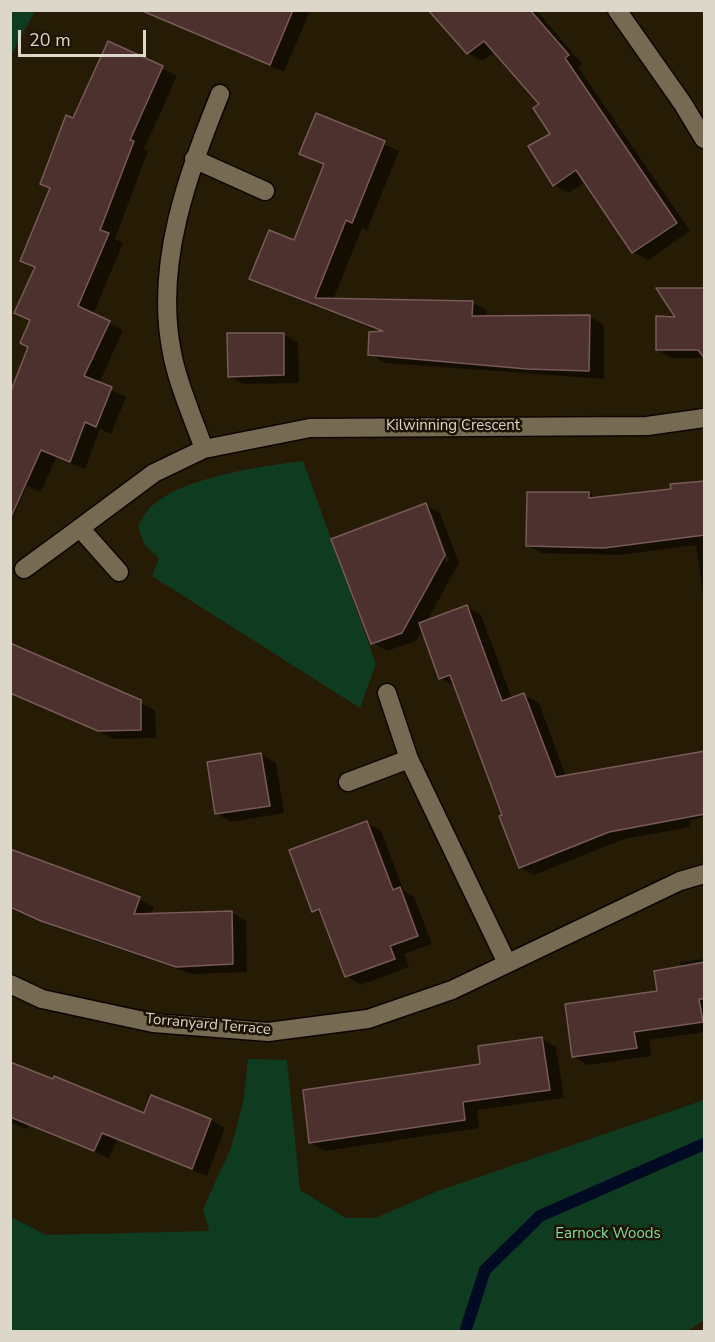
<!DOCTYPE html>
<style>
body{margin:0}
#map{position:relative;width:715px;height:1342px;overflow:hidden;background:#261c05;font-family:"Nunito Sans",sans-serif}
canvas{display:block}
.frame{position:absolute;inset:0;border:12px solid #ddd7c9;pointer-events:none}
.scale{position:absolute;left:18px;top:30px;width:128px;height:27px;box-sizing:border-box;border:3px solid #ddd7c9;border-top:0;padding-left:8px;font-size:18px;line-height:21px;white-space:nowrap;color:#ddd7c9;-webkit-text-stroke:4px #1c1300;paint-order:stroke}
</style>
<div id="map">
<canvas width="715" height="1342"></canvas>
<div class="frame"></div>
<div class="scale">20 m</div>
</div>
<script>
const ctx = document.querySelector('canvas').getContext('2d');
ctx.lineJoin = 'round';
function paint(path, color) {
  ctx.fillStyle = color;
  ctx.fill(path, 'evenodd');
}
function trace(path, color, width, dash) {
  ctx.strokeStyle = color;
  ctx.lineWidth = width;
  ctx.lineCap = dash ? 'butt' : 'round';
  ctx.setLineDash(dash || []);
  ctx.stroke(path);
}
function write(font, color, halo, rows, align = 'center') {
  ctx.font = font + ' "Nunito Sans",sans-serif';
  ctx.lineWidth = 5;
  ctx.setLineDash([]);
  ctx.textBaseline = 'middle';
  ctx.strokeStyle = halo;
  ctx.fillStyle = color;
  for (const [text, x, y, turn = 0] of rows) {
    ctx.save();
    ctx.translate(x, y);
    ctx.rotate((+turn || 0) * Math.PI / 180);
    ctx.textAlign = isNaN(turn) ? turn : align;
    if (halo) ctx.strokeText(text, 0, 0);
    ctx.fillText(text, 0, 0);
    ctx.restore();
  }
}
paint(new Path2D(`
 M11 10 35 11 11 55 10 11Z
 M303 461 376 664 360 708 152 576 159 558 144 544 138 526C141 521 144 514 148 510 176 478 261 466 303 461Z
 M248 1059 287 1060 300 1190 346 1218H375L438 1191 704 1100V1320L686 1332 11 1331V1217L46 1235 209 1231 203 1209 231 1148 244 1098Z`), '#0f3b20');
paint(new Path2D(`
 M197 10H305L309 13 284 72 197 34Z
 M509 10H536L582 64 578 67 690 231 648 260 633 252 586 181 569 193 554 185 552 134 541 105 495 52 482 61 468 53Z
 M109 43 177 76 144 149 148 151 115 239 123 243 93 315 123 330 99 384 126 397 111 434 100 429 85 469 56 458 41 492 27 486 13 517 10 516 31 321 16 312 36 269 22 261 51 189 42 183Z
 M317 115 399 151 367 230 362 228 333 300 472 302 487 310 486 317 590 316 604 325V379L385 363 370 354 383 333 266 287 251 278 295 242 326 166 301 153Z
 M678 318 704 358H672L657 350Z
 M283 334 298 343 299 383 244 384 229 376Z
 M704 483V602L696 545 619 555 541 553 527 545 589 493 598 499 672 490Z
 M426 505 440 513 459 563 427 621 467 607 481 615 512 699 524 695 539 703 566 777 704 753V817L689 820 691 827 624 839 534 875 520 867 504 816 455 686 440 678 423 629 416 641 387 651 373 643ZM429 514H432L449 561 446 562Z
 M10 644 155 710 156 738 115 739 10 694Z
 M261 754 276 763 284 813 231 822 216 813Z
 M366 822 381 831 404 891 414 897 432 944 404 954 409 967 361 985 346 976 324 916 313 910Z
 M10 850 139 899 154 907 151 915 231 912 246 921 247 972 192 974 57 928 10 909Z
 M704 959V1032L649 1040 651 1056 588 1065 573 1056 659 992 681 968 680 962Z
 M541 1038 556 1047 564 1098 477 1110 479 1128 325 1151 311 1143Z
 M10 1063 145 1115 152 1097 211 1120 225 1128 207 1176 117 1140 109 1158 29 1125 27 1129 10 1122Z`), '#0007');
trace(new Path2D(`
 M465 1332 485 1270 540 1216 704 1144`), '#000a23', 12);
const building = new Path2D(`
 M140 10H293L270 65Z
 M428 10H530L569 55 565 58 677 223 632 253 576 170 553 186 528 146 550 134 533 108 539 104 484 41 467 54Z
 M108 41 163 66 130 140 134 141 100 230 109 233 78 306 110 321 84 376 112 387 96 427 85 422 70 462 41 450 10 519V393L28 347 20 343 30 320 14 313 35 267 20 261 50 188 40 184 66 115 73 118Z
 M316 113 385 141 352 223 346 220 315 298 473 301 472 316 590 315 589 371 527 369 368 355 369 332 383 331 249 279 269 230 294 240 324 164 299 154Z
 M656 288H705V359L698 350H656V316L675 317Z
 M227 333H284V375L228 377Z
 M705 481V535L604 548 526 546 527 492H589V498L671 489 670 484Z
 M426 503 445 555 402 633 371 644 331 539Z
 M467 605 502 701 524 693 556 777 705 751V814L609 832 519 868 499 816 502 815 450 675 439 679 419 623Z
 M10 643 141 700V730L98 731 10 693Z
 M261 753 270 806 215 814 207 762Z
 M367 821 393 890 400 887 418 936 390 946 395 959 345 977 319 909 312 912 289 850Z
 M10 849 140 897 134 914 232 911 233 964 176 967 41 921 10 907Z
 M705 962V999H699L703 1022 634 1032 637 1048 572 1057 565 1004 657 991 654 971Z
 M542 1037 550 1090 463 1102 465 1120 309 1143 303 1090 480 1064 478 1046Z
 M10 1062 53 1079 54 1076 144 1113 151 1095 211 1119 192 1169 102 1133 94 1151 10 1117Z`);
paint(building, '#4c312f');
trace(building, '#785a58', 1.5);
const minor = new Path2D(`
 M617 10 683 104 704 139
 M194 159 265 191
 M204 449C193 418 178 385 172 353 154 264 188 174 220 94
 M24 569 80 528
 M119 572 80 528 154 473 204 449 310 428 647 426 704 418
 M409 759 507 963
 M348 782 409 759 387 693
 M10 984 42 999 153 1023 268 1032 368 1019 452 990 680 881 704 874`);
trace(minor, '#0e0600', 21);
trace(minor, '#766b52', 18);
write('15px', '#ddd7c9', '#1c1300', [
 ["Kilwinning Crescent",453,426],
 ["Torranyard Terrace",208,1025,5]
]);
write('15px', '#7edf9d', '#1c1300', [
 ["Earnock Woods",608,1234]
]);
</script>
